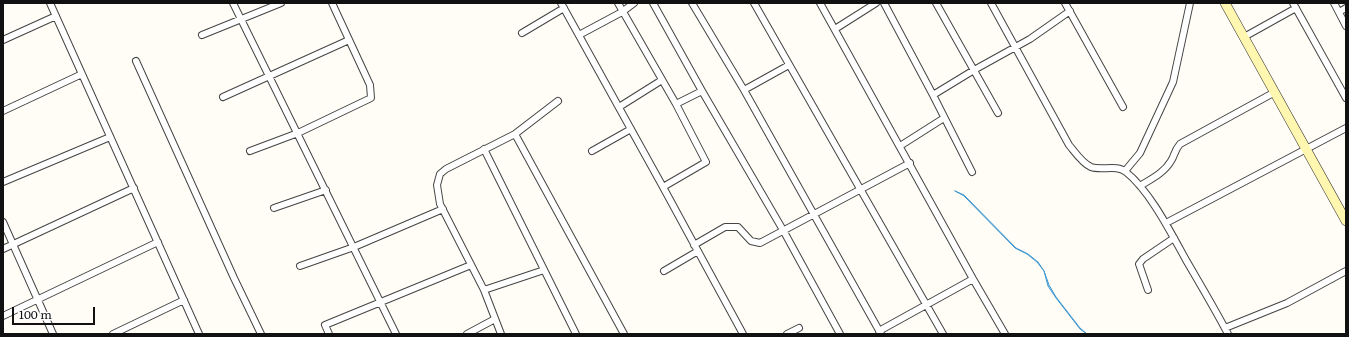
<!DOCTYPE html>
<style>
body{margin:0}
#map{position:relative;width:1349px;height:337px;overflow:hidden;background:#fffdf5;font-family:Literata,serif}
canvas{display:block}
.frame{position:absolute;inset:0;border:4px solid #111;pointer-events:none}
.scale{position:absolute;left:12px;top:307px;width:83px;height:18px;box-sizing:border-box;border:2px solid #111;border-top:0;padding-left:5px;font-size:12px;line-height:14px;white-space:nowrap;color:#111;-webkit-text-stroke:3px #fff;paint-order:stroke}
</style>
<div id="map">
<canvas width="1349" height="337"></canvas>
<div class="frame"></div>
<div class="scale">100 m</div>
</div>
<script>
const ctx = document.querySelector('canvas').getContext('2d');
ctx.lineJoin = 'round';
function paint(path, color) {
  ctx.fillStyle = color;
  ctx.fill(path, 'evenodd');
}
function trace(path, color, width, dash) {
  ctx.strokeStyle = color;
  ctx.lineWidth = width;
  ctx.lineCap = dash ? 'butt' : 'round';
  ctx.setLineDash(dash || []);
  ctx.stroke(path);
}
const water = new Path2D(`
 M955 191 964 195 1016 248 1028 254 1038 262 1044 271 1049 285 1056 297 1080 328 1087 334 1080 329 1056 298 1048 286 1044 271 1037 262 1027 254 1015 248 964 196Z`);
paint(water, '#b9e0f7');
trace(water, '#3f96cf', 1);
const street = new Path2D(`
 M50 3 199 334
 M233 3 396 334
 M561 3 663 187 706 162 676 104
 M618 3 676 104 702 91
 M653 3 702 91 783 230 840 334
 M692 3 744 90 881 334
 M754 3 943 334
 M820 3 973 279 1005 334
 M884 3 933 95 972 172
 M936 3 998 113
 M991 3 1069 145C1075 152 1082 163 1091 167 1102 171 1116 164 1126 172 1150 191 1171 233 1186 260 1200 284 1215 309 1228 334
 M1065 3 1123 107
 M1293 3 1346 98
 M1334 3 1346 26
 M1339 12 1346 8
 M835 29 876 3
 M522 33 564 8
 M202 35 281 3
 M579 35 622 12 634 3
 M1244 37 1296 8
 M3 40 56 16
 M136 61 234 278 261 334
 M744 90 789 65
 M933 95 974 70 1030 39 1070 11
 M223 97 349 40
 M619 107 662 80
 M3 111 82 74
 M515 134 624 334
 M900 146 944 118
 M484 149 576 334
 M250 151 298 133 371 98 370 85 332 3
 M592 151 631 129
 M1125 171 1140 153 1173 82 1190 3
 M3 182 110 137
 M1140 186C1151 179 1164 173 1171 161 1175 155 1174 151 1180 144L1275 92
 M663 187 743 334
 M274 208 326 190
 M3 222 53 334
 M1166 223 1346 128
 M694 245 725 227H738L751 241 760 243 910 163
 M3 249 134 188
 M300 266 354 247 443 209
 M664 271 698 251
 M484 290 544 270
 M1148 290 1139 264 1143 259 1174 238
 M3 316 158 242
 M1225 328 1287 303 1346 271
 M879 331 973 279
 M113 334 184 300
 M329 334 325 325 471 265
 M467 334 495 319
 M501 334 484 290 440 204 437 185 440 174 446 169 515 134 558 101
 M787 334 799 328`);
const secondary = new Path2D(`
 M1225 3 1346 221`);
trace(street, '#444', 8);
trace(secondary, '#333', 10);
trace(street, '#fff', 6);
trace(secondary, '#fff6b0', 9);
</script>
